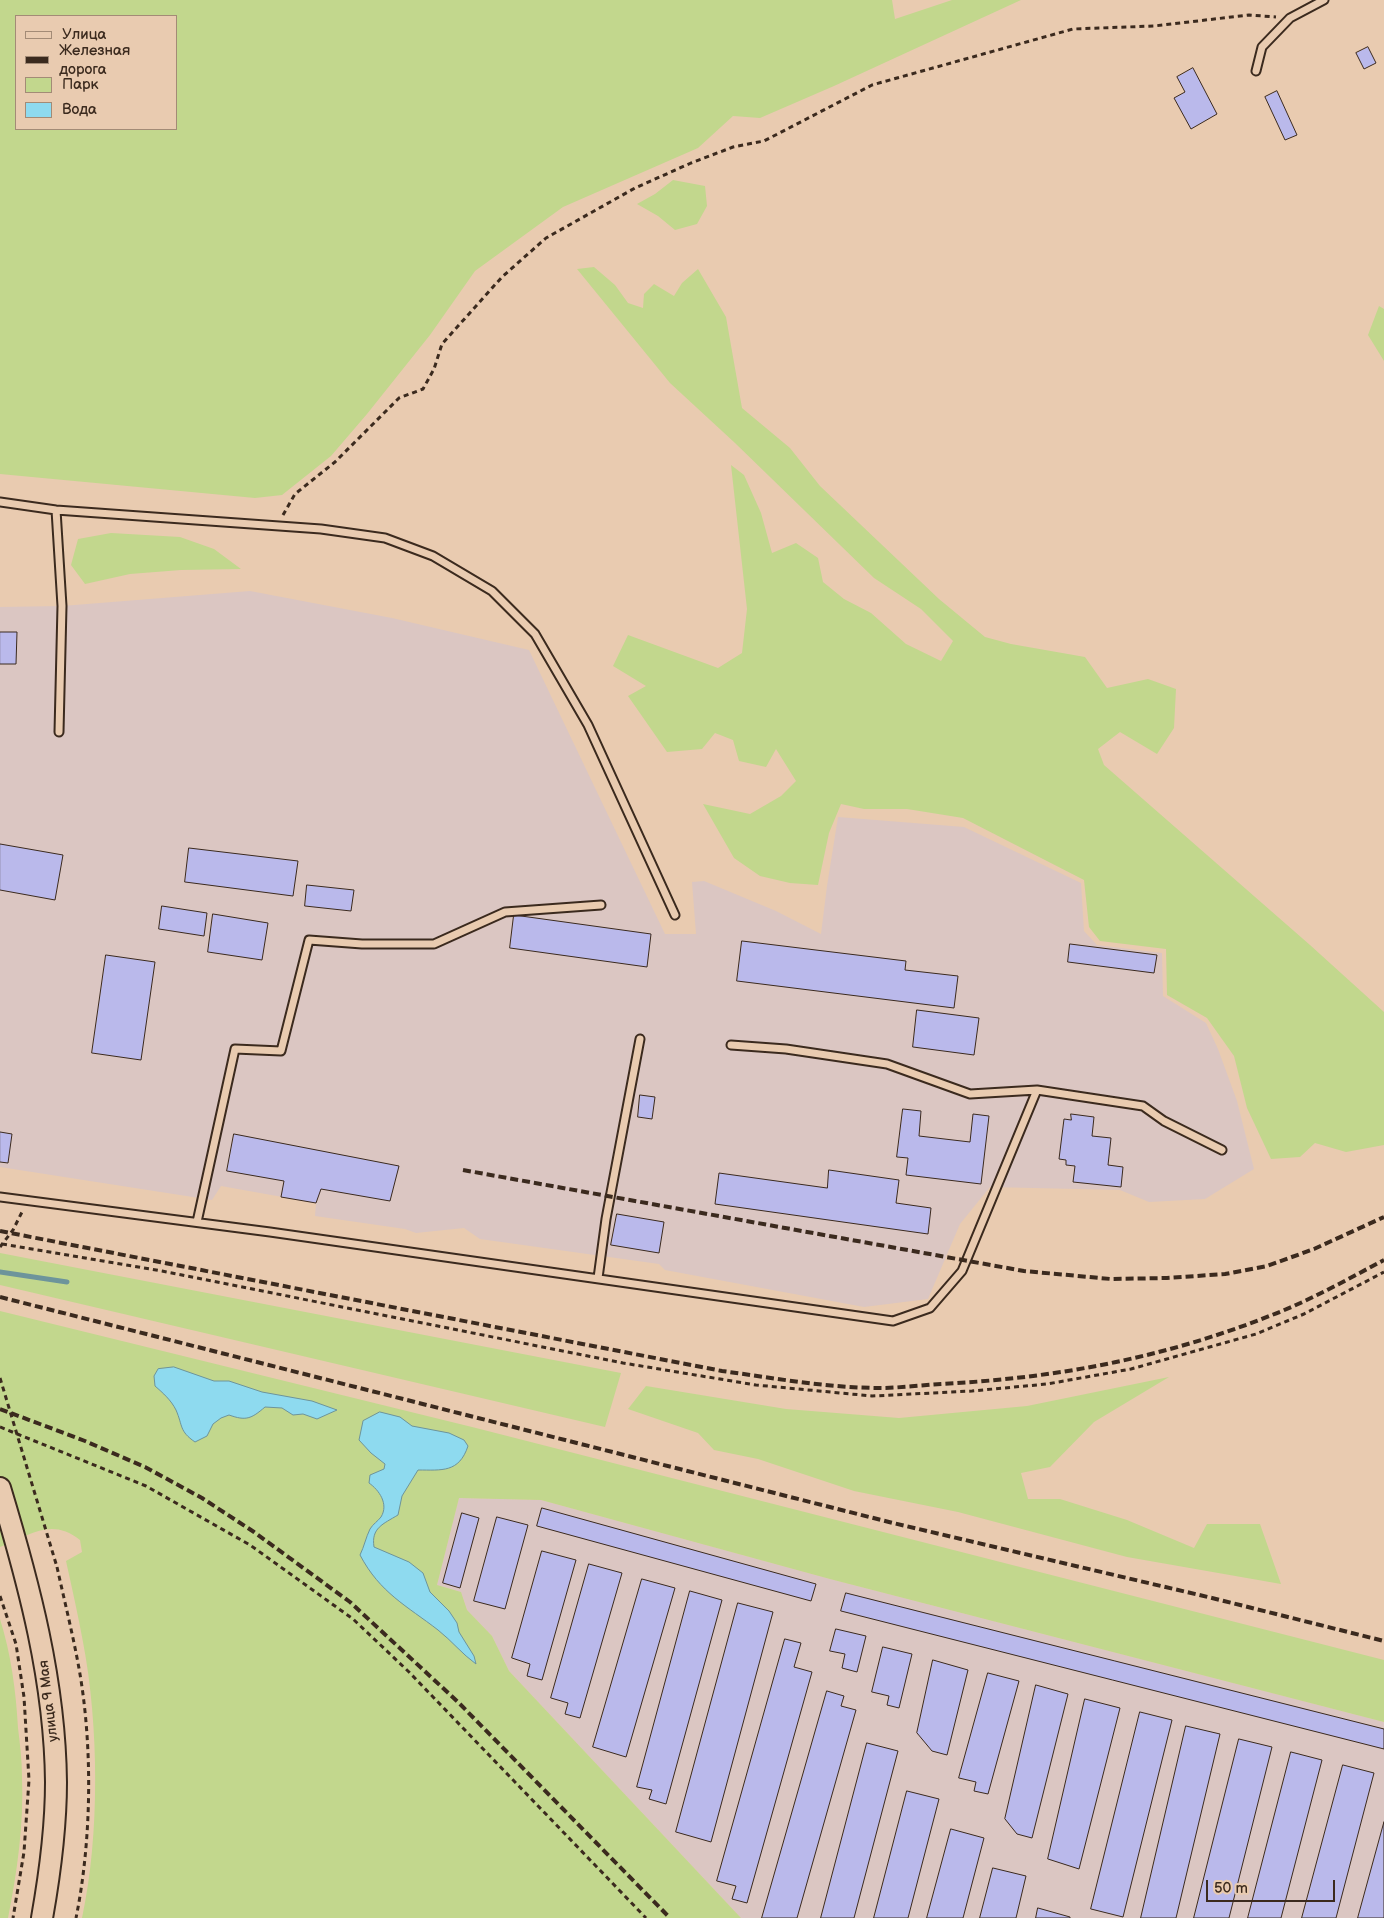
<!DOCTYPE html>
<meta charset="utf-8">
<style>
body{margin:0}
#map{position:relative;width:1384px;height:1918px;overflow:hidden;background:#e9cbb0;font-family:"Balsamiq Sans",sans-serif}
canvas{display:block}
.legend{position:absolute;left:15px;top:15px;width:162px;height:115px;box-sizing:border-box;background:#e9cbb0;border:1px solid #a38b76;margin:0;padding:6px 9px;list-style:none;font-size:15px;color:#3b2a1e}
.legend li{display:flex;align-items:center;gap:10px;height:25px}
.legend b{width:25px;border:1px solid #a38b76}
.scale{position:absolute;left:1206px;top:1880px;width:129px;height:22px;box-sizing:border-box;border:2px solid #3b2a1e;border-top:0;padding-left:6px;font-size:15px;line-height:18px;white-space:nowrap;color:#3b2a1e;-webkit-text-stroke:4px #e9cbb0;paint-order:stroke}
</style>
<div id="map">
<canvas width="1384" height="1918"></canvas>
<ul class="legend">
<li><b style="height:6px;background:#e9cbb0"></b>Улица</li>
<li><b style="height:6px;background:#3b2a1e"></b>Железная дорога</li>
<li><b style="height:14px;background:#c2d78d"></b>Парк</li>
<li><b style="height:14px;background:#8edaef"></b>Вода</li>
</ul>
<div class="scale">50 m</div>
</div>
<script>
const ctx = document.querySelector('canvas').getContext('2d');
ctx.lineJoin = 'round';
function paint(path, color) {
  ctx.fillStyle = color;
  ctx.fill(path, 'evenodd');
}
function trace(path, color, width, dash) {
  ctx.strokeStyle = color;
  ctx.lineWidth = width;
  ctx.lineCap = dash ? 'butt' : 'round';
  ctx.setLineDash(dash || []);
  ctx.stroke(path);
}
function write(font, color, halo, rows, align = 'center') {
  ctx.font = font + ' "Balsamiq Sans",sans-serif';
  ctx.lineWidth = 4;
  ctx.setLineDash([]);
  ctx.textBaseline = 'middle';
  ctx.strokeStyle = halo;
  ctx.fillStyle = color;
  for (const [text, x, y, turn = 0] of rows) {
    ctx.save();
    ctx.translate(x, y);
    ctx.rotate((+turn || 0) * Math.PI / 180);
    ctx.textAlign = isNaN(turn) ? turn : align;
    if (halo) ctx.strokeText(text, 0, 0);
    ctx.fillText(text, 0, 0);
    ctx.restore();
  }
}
paint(new Path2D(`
 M250 591 392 618 529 650 665 934H696L692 882 704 881 776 911 821 934 827 886 838 817 964 827 1081 883 1084 931 1097 945 1162 953 1163 996 1206 1023 1218 1049 1237 1101 1254 1169 1205 1199 1149 1202 1120 1190 990 1187 960 1224 928 1299 864 1307 665 1270 659 1264 480 1239 464 1228 416 1233 405 1229 315 1216 316 1203 221 1186 212 1200 0 1167V607L62 606Z
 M459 1498 541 1500 830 1579 1384 1722V1918H741L509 1671 492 1636 467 1610 461 1592 437 1585Z`), '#dbc6c2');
paint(new Path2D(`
 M0 0H892L895 19 952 0H1021L834 86 760 118 733 116 698 148 563 207 475 271 430 335 367 414 331 456 282 495 255 498 0 474ZM16 16H176V129H16Z
 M673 180 705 186 707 206 697 224 675 230 658 216 637 204 655 194Z
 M594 267 615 285 628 303 643 308 644 294 654 284 674 296 682 283 698 269 726 317 742 408 790 448 820 486 939 599 985 637 1011 644 1085 657 1107 688 1148 679 1176 689 1174 728 1157 754 1120 732 1098 749 1104 765 1310 945 1384 1012V1145L1346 1152 1315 1143 1300 1157 1271 1159 1247 1108 1234 1056 1207 1018 1167 995 1166 949 1100 941 1089 927 1084 880 963 818 907 809H864L841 804 829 833 818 885 790 883 760 876 734 858 703 804 750 814 781 796 796 781 776 749 766 767 739 761 733 740 715 733 702 749 667 752 628 696 646 686 613 666 628 635 718 668 742 653 747 609 731 465 744 475 761 513 772 553 796 543 818 558 823 582 844 599 871 613 906 644 941 661 953 641 921 609 874 578 735 443 670 383 577 269Z
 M1379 306 1384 309V361L1368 335Z
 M111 533 180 537 214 549 241 569 181 570 130 574 85 584 71 565 78 539Z
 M0 1253 621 1373 605 1427 0 1285Z
 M0 1311 476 1428 1384 1660V1722L830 1579 541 1500 459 1498 437 1585 461 1592 467 1610 492 1636 509 1671 741 1918H82C100 1836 99 1725 83 1642 78 1615 72 1588 66 1561L82 1552 80 1540C52 1517 29 1535 0 1547Z
 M1169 1377 1094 1422 1050 1467 1021 1473 1028 1499H1060L1127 1520 1194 1548 1207 1524H1260L1281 1584 1127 1557 958 1512 854 1491 758 1459 714 1450 698 1433 628 1409 646 1386 786 1409 899 1418 1027 1406Z
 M0 1619C11 1654 16 1691 18 1728 20 1744 22 1761 22 1777 24 1824 17 1873 8 1918H0Z`), '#c2d78d');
const water = new Path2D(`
 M174 1367 214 1381H229L262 1392 312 1401 337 1410 317 1419 303 1414 293 1415 282 1408 265 1407C251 1419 246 1421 229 1415L221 1418 213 1424 207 1436 195 1442C179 1431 183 1426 176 1410 171 1400 163 1393 155 1386L154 1376 158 1369Z
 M380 1412 400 1417 412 1426 449 1433 464 1440 468 1446C459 1473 442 1470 418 1470L402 1496 398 1515C383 1524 371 1528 374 1547L409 1562 423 1573 430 1592 449 1611 457 1623 459 1632 474 1656 476 1664C462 1654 452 1641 438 1630 407 1606 380 1593 360 1555 364 1547 366 1537 370 1529 373 1524 378 1521 381 1517 389 1504 379 1490 369 1483L370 1475 384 1469 385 1464 371 1453 359 1440 363 1421Z`);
paint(water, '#8edaef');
trace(water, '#6d949b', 1);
trace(new Path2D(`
 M0 1272 67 1282`), '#6d949b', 5);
const building = new Path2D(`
 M1368 47 1376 63 1364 69 1356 53Z
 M1193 68 1217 114 1191 129 1174 98 1185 92 1177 77Z
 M1277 91 1297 135 1285 140 1265 97Z
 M0 632H17L16 664H0Z
 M0 844 63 855 55 900 0 890Z
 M189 848 298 861 293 896 185 882Z
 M307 885 354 890 351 911 305 906Z
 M162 906 207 913 204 936 159 929Z
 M213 914 268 923 262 960 208 952Z
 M514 915 651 934 647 967 510 948Z
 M742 941 906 961 905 970 958 976 954 1008 737 981Z
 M1070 944 1157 955 1154 973 1068 962Z
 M106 955 155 962 141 1060 92 1053Z
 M917 1010 979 1018 974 1055 913 1047Z
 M640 1095 655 1097 652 1119 638 1117Z
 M903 1109 921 1111 919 1136 970 1142 973 1114 989 1116 981 1184 906 1175 908 1158 897 1157Z
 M1071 1114 1094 1117 1092 1136 1111 1138 1108 1165 1123 1167 1121 1187 1073 1182 1075 1166 1066 1165V1160L1059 1159 1064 1119 1071 1120Z
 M0 1132 12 1134 8 1163 0 1162Z
 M234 1134 399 1166 390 1201 321 1189 316 1203 281 1197 284 1181 227 1171Z
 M829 1170 899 1180 896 1203 931 1208 928 1234 715 1204 719 1173 827 1188Z
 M617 1214 664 1222 659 1253 611 1245Z
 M542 1508 816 1584 811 1601 537 1526Z
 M462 1513 479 1518 460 1588 443 1583Z
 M497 1517 528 1525 505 1609 474 1601Z
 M542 1551 576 1560 542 1680 527 1676 530 1664 512 1658Z
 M589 1564 622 1573 580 1718 565 1714 568 1703 551 1698Z
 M642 1579 675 1588 626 1757 593 1747Z
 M690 1591 722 1600 666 1804 649 1799 652 1790 637 1787Z
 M846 1593 1384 1729V1749L841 1611Z
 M738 1603 773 1612 711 1842 676 1832Z
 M836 1629 866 1636 857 1672 842 1668 845 1654 830 1651Z
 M785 1639 801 1643 794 1667 812 1672 747 1903 732 1899 736 1886 717 1881Z
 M883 1647 912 1654 899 1708 887 1705 889 1696 872 1692Z
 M933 1660 968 1670 947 1755 932 1751 917 1733Z
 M988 1673 1019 1681 988 1794 974 1791 976 1782 959 1778Z
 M1036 1685 1068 1694 1032 1838 1017 1834 1005 1819Z
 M827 1691 844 1696 841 1706 856 1710 797 1918H762Z
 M1085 1699 1120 1708 1079 1869 1048 1859Z
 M1140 1712 1172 1720 1123 1917 1091 1909Z
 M1186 1726 1220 1734 1176 1918H1141Z
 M1239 1739 1272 1747 1229 1918H1194Z
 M867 1743 898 1751 854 1918H821Z
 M1291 1752 1322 1760 1281 1918H1248Z
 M1343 1765 1374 1773 1336 1918H1302Z
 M907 1791 939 1799 908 1918H874Z
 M1384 1822V1918H1358Z
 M951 1829 984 1838 963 1918H927Z
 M993 1868 1026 1876 1016 1918H980Z
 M1038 1908 1070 1917V1918H1036Z`);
paint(building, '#bab9eb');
trace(building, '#3b2a1e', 1);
const service = new Path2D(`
 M1256 71 1262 47 1290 18 1324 0
 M0 502 56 510 321 529 385 538 433 556 492 591 535 634 588 725 675 915
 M56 510 62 606 59 732
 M731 1045 786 1049 887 1064 970 1094 1037 1090
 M0 1197 270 1232 893 1321 930 1308 962 1271 1037 1090 1143 1106 1164 1121 1222 1150
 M197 1222 235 1049 281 1051 309 940 362 944H434L505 912 601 905
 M598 1278 606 1219 640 1039`);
const secondary = new Path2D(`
 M0 1488C29 1584 55 1681 56 1782 56 1828 50 1873 42 1918`);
trace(service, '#3b2a1e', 11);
trace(secondary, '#3b2a1e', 24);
trace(new Path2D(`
 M283 515 295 494 335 462 399 398 423 389 434 369 442 344 502 277 546 238 635 188 691 163 733 147 764 141 872 85 1073 29 1154 26 1249 15 1276 17
 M2 1244 162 1271 623 1363 756 1385 872 1396 972 1391 1047 1384 1131 1369 1256 1334 1304 1314 1384 1272
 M0 1247 13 1230 23 1210
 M0 1427 146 1486 250 1545 353 1619 409 1672 646 1918
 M57 1567C64 1599 72 1631 78 1663 93 1742 92 1839 76 1918
 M0 1596 16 1644 24 1697 29 1780 24 1852 13 1918`), '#3b2a1e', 3, [5, 4]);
trace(service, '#e9cbb0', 7);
trace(secondary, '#e9cbb0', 20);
trace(new Path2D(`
 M463 1170 1024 1271 1111 1279 1167 1278 1225 1274 1267 1266 1314 1249 1384 1217
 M0 1231 722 1371C774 1378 828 1388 880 1388 900 1388 921 1385 941 1384 1057 1378 1164 1358 1272 1315 1311 1300 1348 1279 1384 1260
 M0 1297 893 1523 1212 1598 1384 1641
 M0 1409 85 1441 145 1467 202 1498 254 1532 350 1602 458 1702 670 1918`), '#3b2a1e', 4, [8, 4]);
trace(new Path2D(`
 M0 1378 57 1567`), '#3b2a1e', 3, [5, 4]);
write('14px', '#3b2a1e', '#e9cbb0', [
 ["улица 9 Мая",49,1701,-97]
]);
</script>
